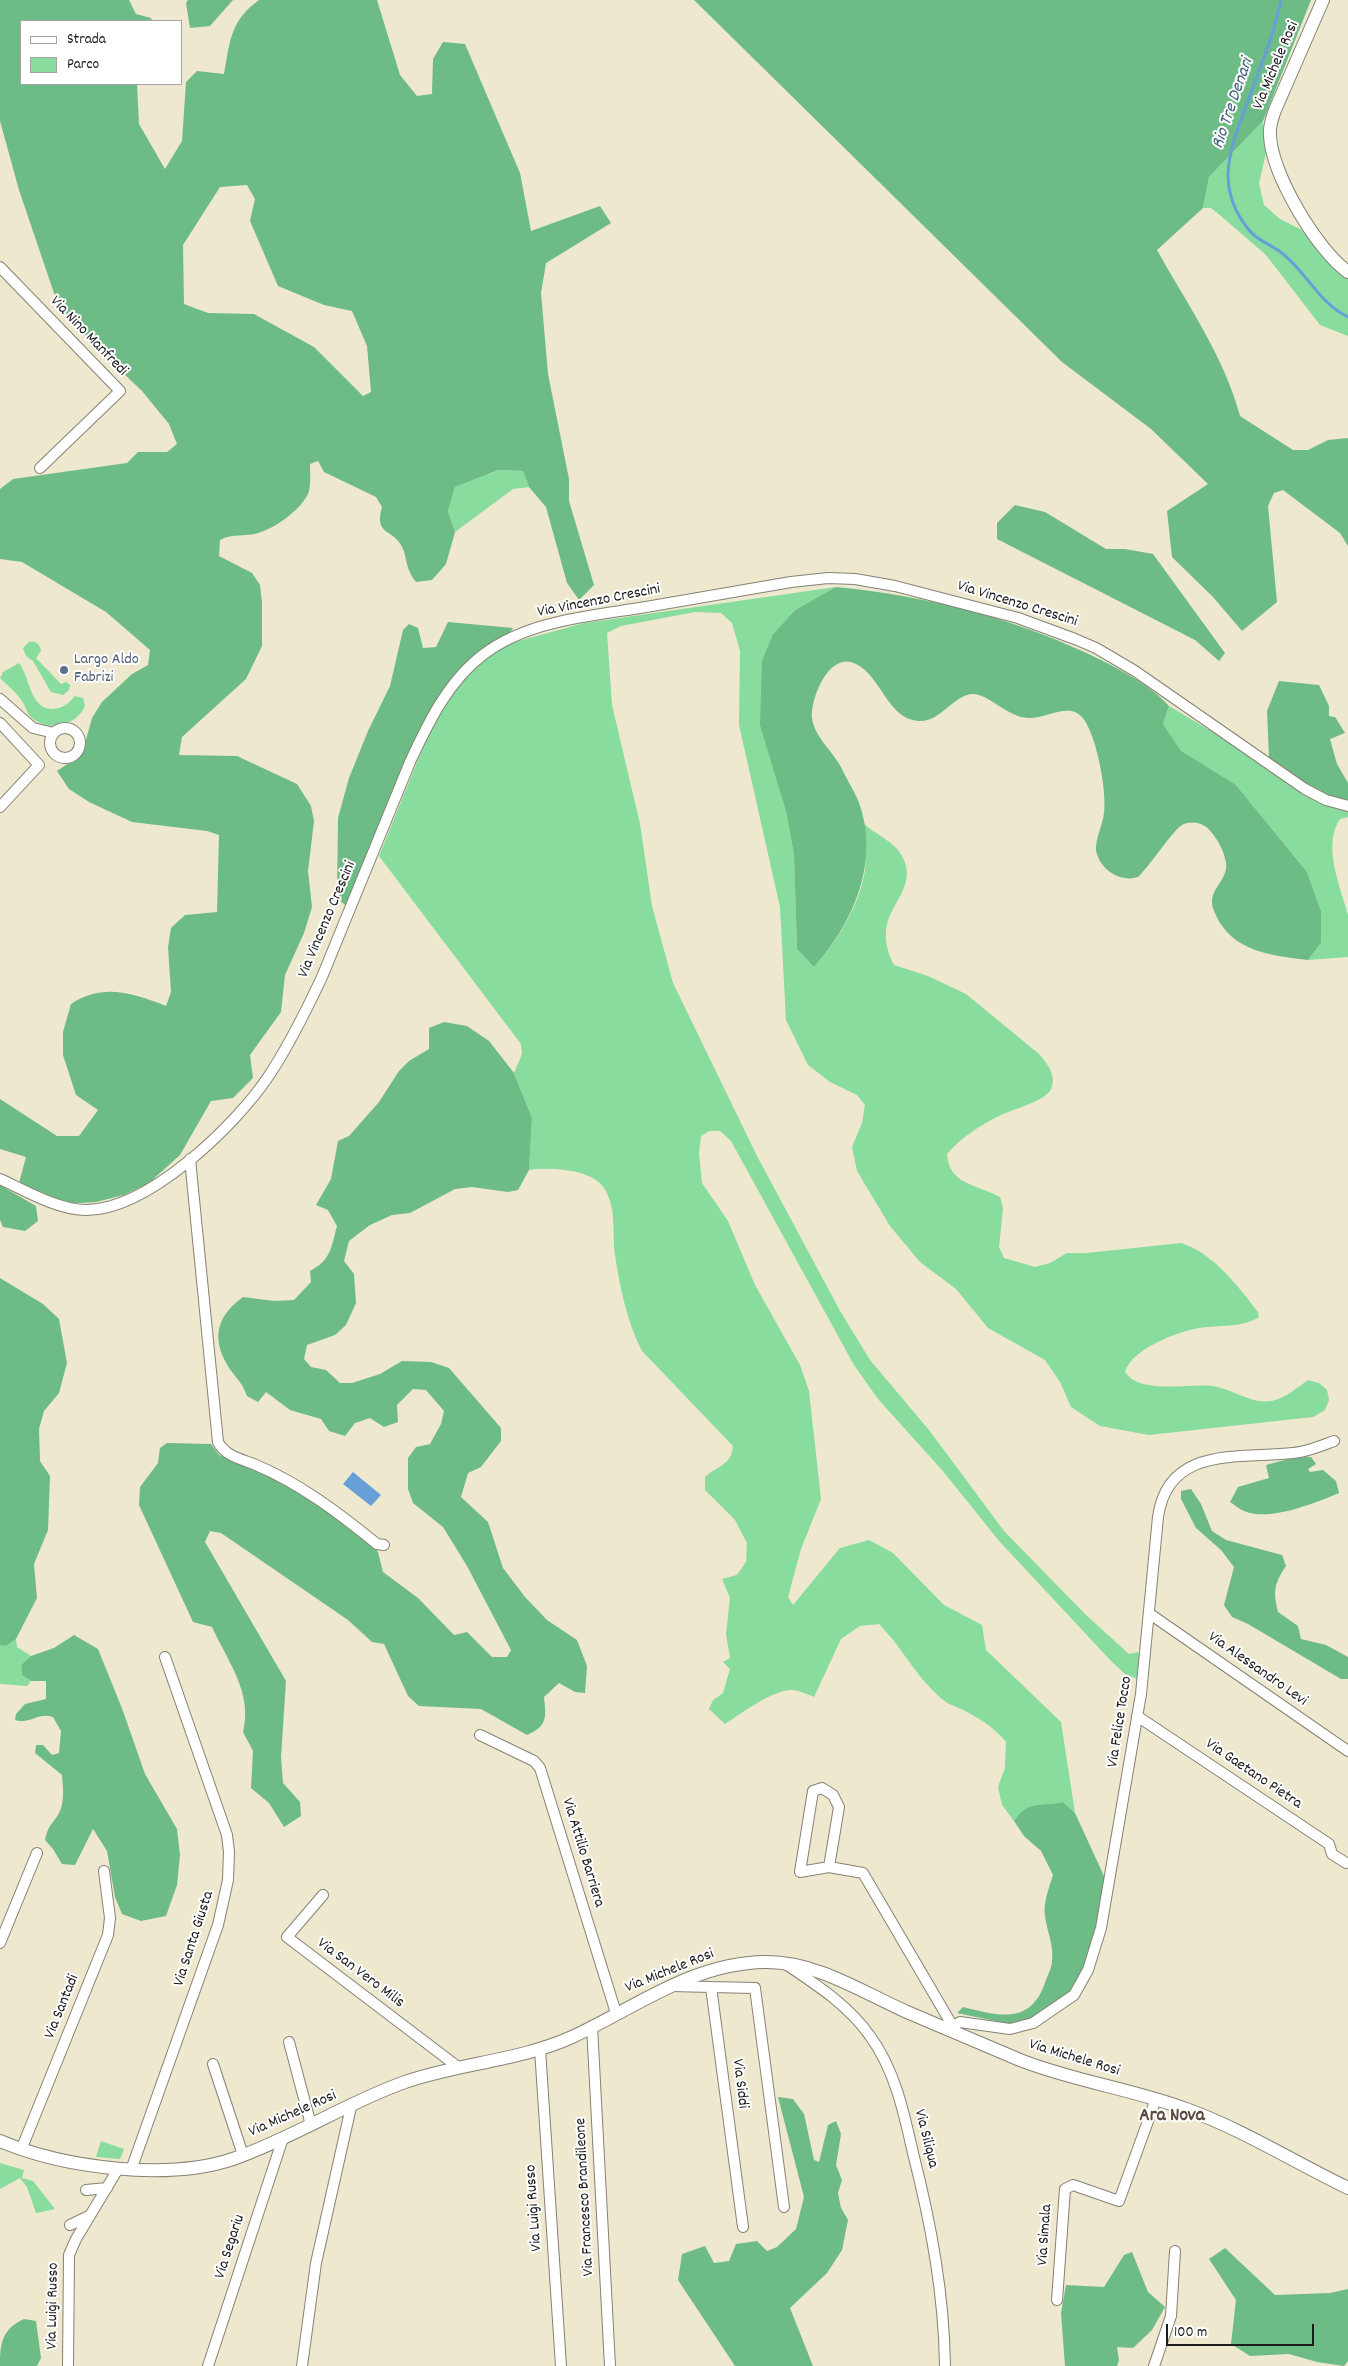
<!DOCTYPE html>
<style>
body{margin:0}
#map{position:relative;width:1348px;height:2366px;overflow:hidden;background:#eee8ce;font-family:Dekko,sans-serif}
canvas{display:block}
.legend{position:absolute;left:20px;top:20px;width:162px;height:65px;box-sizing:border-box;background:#fff;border:1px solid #a4a4a4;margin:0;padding:6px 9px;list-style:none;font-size:15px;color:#1c1c1c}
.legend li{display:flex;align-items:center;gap:10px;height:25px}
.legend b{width:25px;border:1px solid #a4a4a4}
.scale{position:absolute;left:1166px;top:2324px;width:148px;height:22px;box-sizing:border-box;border:2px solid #1c1c1c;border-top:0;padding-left:6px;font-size:15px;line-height:18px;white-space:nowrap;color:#1c1c1c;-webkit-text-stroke:4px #fff;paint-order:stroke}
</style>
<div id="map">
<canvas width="1348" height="2366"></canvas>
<ul class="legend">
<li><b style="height:6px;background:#fff"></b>Strada</li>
<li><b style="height:14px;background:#87dc9e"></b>Parco</li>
</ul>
<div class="scale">100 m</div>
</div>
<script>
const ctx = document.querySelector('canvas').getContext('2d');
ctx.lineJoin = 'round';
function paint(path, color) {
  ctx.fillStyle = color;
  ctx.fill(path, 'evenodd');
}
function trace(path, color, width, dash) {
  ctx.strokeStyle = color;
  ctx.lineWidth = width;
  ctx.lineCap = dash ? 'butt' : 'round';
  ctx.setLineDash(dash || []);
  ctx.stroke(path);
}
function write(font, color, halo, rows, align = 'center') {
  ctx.font = font + ' Dekko,sans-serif';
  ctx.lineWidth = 4;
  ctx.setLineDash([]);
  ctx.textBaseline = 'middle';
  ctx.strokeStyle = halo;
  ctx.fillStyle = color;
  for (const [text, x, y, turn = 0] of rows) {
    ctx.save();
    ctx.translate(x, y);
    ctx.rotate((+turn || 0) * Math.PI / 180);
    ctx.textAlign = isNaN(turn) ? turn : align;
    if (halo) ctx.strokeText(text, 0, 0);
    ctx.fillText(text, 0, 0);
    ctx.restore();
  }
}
paint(new Path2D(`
 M1263 121 1266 153 1259 183 1264 205 1280 219 1304 231 1348 278V336L1320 325 1266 255 1221 216 1211 208H1203L1209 177Z
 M500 470 523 471 529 487 513 489 455 532 448 511 455 487Z
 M836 587 795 610 773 634 786 811 794 855 797 949 814 967C840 938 865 897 866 858 867 847 865 835 864 824 875 834 895 842 902 856 917 884 893 900 887 924 884 938 887 952 894 965L928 976 966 994 1039 1054C1047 1063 1057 1076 1051 1089 1046 1101 1013 1109 1001 1115 982 1124 960 1138 947 1154 949 1185 976 1184 1000 1197L1003 1208 999 1247 1004 1258 1035 1267 1050 1263 1067 1253H1087L1181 1243C1213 1253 1238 1286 1258 1312L1259 1317C1242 1328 1219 1325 1199 1328 1177 1332 1131 1349 1125 1372 1140 1395 1189 1383 1213 1386 1233 1389 1255 1407 1275 1400 1287 1397 1298 1387 1308 1380L1319 1383 1327 1390 1329 1400 1325 1410 1313 1417 1149 1435 1100 1426 1071 1407 1060 1382 1045 1360 988 1328 956 1289 920 1262 890 1226 857 1171 852 1147 862 1123 865 1105 857 1095 830 1082 808 1065 786 1020 780 907 739 725 740 651 732 623 721 613 695 612 621 626 607 633 612 705 640 824 652 906 673 983 757 1156 839 1309 870 1360 929 1430 1004 1531 1086 1615 1129 1654 1138 1652 1143 1663 1137 1679 1125 1674 1112 1662 1000 1542 942 1470 878 1399 854 1365 731 1141 720 1131H709L701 1136 699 1153 702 1183 728 1221 755 1285 800 1365 809 1391 821 1499 801 1549 788 1597 793 1605 840 1548 869 1540 893 1553 944 1605 982 1625 986 1650 1061 1722 1075 1813 1063 1802C1041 1807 1028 1799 1014 1821L1002 1805 998 1787 1005 1768 1006 1742C996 1729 982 1720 967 1712 961 1708 952 1706 946 1702 918 1681 903 1648 879 1624L860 1626 841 1639 814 1697C807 1694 799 1690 791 1690 773 1690 740 1714 725 1724L709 1709 713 1700 723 1693 730 1669 723 1662 730 1658 726 1634 730 1598 722 1579 737 1575 746 1562 747 1543 735 1520 705 1490V1477C717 1466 732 1465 733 1446L642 1351C627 1322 620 1288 615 1255 612 1234 617 1207 604 1188 592 1169 549 1167 529 1170L532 1118 514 1073 522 1054 521 1044 379 856 430 730 446 701 470 673 490 654 515 642 584 623Z
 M29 642C35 640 40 644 41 651L36 658 61 684 66 682 70 685 69 690 63 695 51 692 33 661 26 656 23 648Z
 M19 663C30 677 30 708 51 709 62 709 68 704 75 696L83 698 85 706C76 727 45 733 29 715 26 710 25 705 22 701 16 692 7 685 0 678L3 672Z
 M1169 706 1236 746 1299 791 1316 800 1348 809V817L1340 819C1322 845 1340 886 1348 915 1348 927 1348 945 1348 957L1308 960 1321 943V911L1307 872 1236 785 1181 752 1163 724Z
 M16 1639 17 1647 31 1656 21 1665 22 1675 31 1681 27 1686 0 1684V1645L6 1646Z
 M101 2141 124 2149 120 2159 96 2157Z
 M0 2163 24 2170 22 2178 33 2181 55 2209 36 2213 27 2187 20 2178 0 2189Z`), '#87dc9e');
paint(new Path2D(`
 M0 0H129L136 14 151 18 152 21H21V84H137L139 124 165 169 182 141 186 82 197 71 224 74C230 41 230 21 259 0H377L400 75 417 96 432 94 433 59 443 42 465 44 520 173 531 231 600 206 611 223 546 263 541 293 548 374 569 479V501L594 585 579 600 567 583 546 507 529 487 523 471 499 470 455 487 448 511 455 532 446 564 432 580 416 582C404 567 408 557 401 545 391 528 374 535 382 507L376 497 324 472 318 461 310 464C310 472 311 483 309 491 304 508 274 529 258 533 245 537 233 533 220 540L219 556 252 573 260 585 262 603V646L246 679 182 737 179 755 237 756 297 784 311 806 314 821 308 871 312 907 304 933 285 975 281 1012 250 1055 253 1078 233 1098 211 1101 180 1155 149 1183 124 1195 96 1202 64 1204 19 1183 26 1157 0 1149V1099L57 1136H79L98 1110 76 1095 63 1055V1032L71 1004C103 983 132 993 166 1006L171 992 168 947 171 928 185 915 217 912 219 835 207 831 132 822 89 802 69 789 57 771 82 754 92 718 102 702 132 674 148 665 150 650 106 612 22 562 0 559V489L13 479 127 463 138 452H167L177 444 169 424 142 391 103 354 58 305 19 190 0 121ZM247 185 255 199 250 221 278 286 324 305 352 311 367 346 371 392 363 396 314 347 254 314 208 313 184 304 183 245 220 187Z
 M188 0H233L210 26 190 28 186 3Z
 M694 0H1311L1263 121 1209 177 1203 208 1157 250C1187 304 1224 356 1240 416L1293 450H1308L1328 440 1348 438V546L1340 533 1283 490 1274 493 1268 506 1277 602 1242 631 1213 597 1172 557 1167 511 1208 484 1151 429 1062 362Z
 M1015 505 1045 512 1106 549H1125L1153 554 1225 653 1219 661 1195 640 997 539V523Z
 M836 587C929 596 1019 619 1103 661 1126 673 1151 686 1169 706L1163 724 1181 751 1236 785 1307 872 1321 911V943L1308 960C1276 956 1239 953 1220 923 1217 917 1212 909 1212 902 1212 887 1228 879 1226 863 1224 851 1219 842 1212 833 1205 823 1193 820 1182 825 1174 829 1148 868 1138 877 1120 883 1099 869 1096 850 1095 839 1103 824 1104 813 1107 791 1097 740 1085 721 1072 699 1047 719 1028 718 1007 717 988 693 972 694 952 696 940 723 918 721 887 718 882 677 856 664 830 650 810 698 812 718 815 738 832 750 841 767 846 778 853 789 858 800 881 860 854 922 814 967L797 949 794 855 786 811 760 725 762 661 773 634 795 610Z
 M448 622 513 628 509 634 477 652 459 670 436 702 350 900 345 905 337 898 338 818 349 778 368 731 390 686 403 630 409 624 418 628 423 648 436 647Z
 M1279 681 1319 685 1329 706V716L1335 717 1345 733 1330 739 1337 764 1348 783V803L1317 793 1269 757 1267 711Z
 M444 1022 467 1026 489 1041 514 1073 532 1118 529 1170 518 1190 508 1192 472 1187 455 1189 410 1213 392 1215 370 1225 349 1241 344 1261 354 1274 356 1303 346 1325 335 1335 307 1345 304 1359 311 1367 326 1370 340 1383H352L380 1374 402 1361 431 1362 449 1368 501 1428V1441L481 1467 468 1473 461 1497 488 1522 503 1568 525 1597 547 1620 577 1640 587 1666 585 1693 575 1692 559 1683 544 1697C546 1717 548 1726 527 1735L481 1709 419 1706 408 1696 384 1644 372 1642 348 1620 221 1533 210 1531 205 1542 286 1681 281 1757 283 1783 300 1802 301 1816 284 1827 269 1803 251 1788 253 1751 243 1732C253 1693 228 1662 212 1627L193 1622 139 1505 140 1487 158 1463 160 1448 167 1443 211 1444 219 1455 279 1478 363 1535 378 1552 383 1572 418 1598 454 1635 467 1632 492 1657H507L511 1650 467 1566 443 1527 413 1503 408 1489V1458L416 1447 430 1444 441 1424 444 1411 426 1390 413 1389 397 1405 398 1422 384 1427 370 1418 355 1423 345 1436 329 1431 321 1419 290 1410 266 1392 258 1402 247 1396C241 1379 232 1375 225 1361 211 1333 220 1314 243 1297L274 1301 294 1300 311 1282 310 1271C331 1260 331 1248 337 1226L328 1210 316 1205 331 1179 338 1141 349 1136 379 1102 399 1071 409 1061 429 1049V1028Z
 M0 1185 36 1206 38 1221 25 1231 3 1227 0 1220Z
 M0 1278 43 1304 59 1319 67 1363 59 1393 44 1411 39 1429 40 1461 50 1476 48 1530 34 1564 37 1598 16 1639 6 1646 0 1645Z
 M1299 1456 1311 1457 1316 1464 1308 1469 1310 1472 1323 1470 1336 1481 1339 1493C1315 1503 1269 1522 1244 1511 1239 1509 1235 1505 1230 1502L1238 1487 1269 1478 1266 1465Z
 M1191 1489 1201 1504 1212 1531 1226 1540 1282 1555 1286 1566C1274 1584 1273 1591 1278 1612L1298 1626 1301 1639 1326 1645 1348 1657V1679H1341L1248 1624 1232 1617 1224 1605 1234 1567 1221 1550 1196 1528 1181 1499V1491Z
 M74 1635 98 1649 123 1711 145 1774 177 1829 180 1855 177 1885 166 1916 141 1921 122 1914 115 1897 107 1851 93 1829 75 1865 62 1864 53 1849 45 1840C49 1824 50 1827 58 1815 65 1804 63 1787 62 1775L35 1753 36 1745H43L52 1755 59 1753 61 1731 53 1717C37 1712 30 1725 15 1720L16 1714 25 1704 46 1699V1681H31L22 1675 21 1665 31 1656 54 1648Z
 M1063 1802 1075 1813 1104 1876 1105 1886 1093 1954 1074 1992 1029 2022 1015 2025 957 2013 963 2007C999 2016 1030 2025 1045 1983 1047 1976 1052 1968 1052 1961 1054 1945 1047 1932 1045 1916 1043 1903 1049 1888 1053 1875L1041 1851 1024 1836 1014 1821C1028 1799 1041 1807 1063 1802Z
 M778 2097 793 2099 804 2114 814 2160 819 2162 828 2125 836 2121 841 2134 836 2165 842 2180 838 2193 841 2208 848 2220 842 2250 827 2273 790 2308 813 2366H735L678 2280 682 2254 705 2246 714 2263 729 2261 736 2244 757 2241 767 2251 777 2247 796 2229 804 2197Z
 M1225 2248 1275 2295 1330 2293 1348 2289V2361L1344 2366 1317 2362 1289 2354 1250 2356 1231 2344 1236 2300 1209 2259Z
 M1132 2252 1148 2292 1165 2307 1152 2330 1133 2348 1117 2347 1119 2360 1117 2366H1065L1061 2313 1066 2285 1104 2287 1124 2255Z
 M24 2319 36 2321 41 2358 37 2366H0C0 2343 2 2329 24 2319Z`), '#6dbc85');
paint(new Path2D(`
 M353 1472 381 1495 371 1506 343 1484Z`), '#67a0d6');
trace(new Path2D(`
 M1281 0C1274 34 1261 65 1249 98 1232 145 1212 185 1249 230 1257 241 1273 245 1283 254 1307 273 1319 303 1348 317`), '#67a0d6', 3);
const minor = new Path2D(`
 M0 267 120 391 40 468
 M0 699 33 728 54 733
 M0 723 39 765 0 807
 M50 743a15 15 0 1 1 30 0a15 15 0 1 1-30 0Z
 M190 1159 218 1442C225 1456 241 1459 256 1465 301 1484 340 1514 377 1544L384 1545
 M0 1179C26 1191 56 1209 85 1210 147 1211 235 1126 268 1077 289 1046 306 1011 322 977L410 762C428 723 448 681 484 654 529 620 592 616 646 607 694 599 743 590 791 582L828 578 855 579 895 586 1018 618 1075 639 1096 648 1135 671 1305 789 1326 800 1348 806
 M1150 1614 1348 1751
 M1137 1716 1329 1844 1332 1854 1346 1863
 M480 1735 534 1761 540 1768 616 2013
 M829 1867 839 1807 833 1795 822 1788 813 1791 800 1872 829 1867 863 1873 952 2025
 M323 1895 287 1937 458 2067
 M0 1943 37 1853
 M787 1965C817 1985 849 2006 870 2036 895 2070 904 2113 913 2153 931 2224 944 2293 945 2366
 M672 1986 711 1987 743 2227
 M711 1987 755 1988 784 2207
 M592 2026 610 2366
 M948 2029 960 2022 1010 2029 1033 2023 1074 1995 1088 1970 1101 1928 1141 1694 1158 1517C1168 1445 1240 1459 1293 1453 1307 1452 1321 1446 1334 1441
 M289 2042 311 2125
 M540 2049 561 2366
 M213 2064 243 2155
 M21 2150 108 1935 110 1918 104 1871
 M131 2170 218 1925 228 1880 229 1852 227 1835 165 1657
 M86 2190 107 2188
 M70 2225 89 2216
 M1057 2300 1065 2189 1073 2185 1119 2201 1156 2099
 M68 2366 69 2255 76 2239 118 2169
 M208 2366 283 2138
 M302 2366 316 2263 351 2107
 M1154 2366 1171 2316 1175 2251`);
const tertiary = new Path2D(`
 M1323 0 1275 110C1272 118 1269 127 1270 136 1272 175 1317 250 1348 272
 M0 2141C64 2168 167 2181 233 2159 293 2138 346 2103 405 2082 459 2063 519 2061 572 2037 635 2008 692 1963 765 1962 815 1961 862 1992 907 2012 944 2028 982 2044 1020 2060 1073 2081 1132 2089 1186 2109 1242 2129 1294 2162 1348 2188`);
trace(minor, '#858275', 12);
trace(tertiary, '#858275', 14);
trace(minor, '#fff', 10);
trace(tertiary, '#fff', 12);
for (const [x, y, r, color] of [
 [64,670,5,"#5c6f8a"]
]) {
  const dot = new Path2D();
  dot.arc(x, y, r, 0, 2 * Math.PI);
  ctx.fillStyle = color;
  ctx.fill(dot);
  trace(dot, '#fff', 2);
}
write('16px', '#1c1c1c', '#fff', [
 ["Via Michele Rosi",1277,66,-67],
 ["Via Nino Manfredi",88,337,46],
 ["Via Vincenzo Crescini",599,602,-11],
 ["Via Vincenzo Crescini",1017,605,17],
 ["Via Vincenzo Crescini",328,920,-67],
 ["Via Alessandro Levi",1257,1670,35],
 ["Via Felice Tocco",1121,1722,-81],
 ["Via Gaetano Pietra",1253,1775,34],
 ["Via Attilio Barriera",582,1853,73],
 ["Via Santa Giusta",195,1939,-72],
 ["Via Michele Rosi",670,1972,-22],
 ["Via San Vero Milis",360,1974,37],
 ["Via Santadi",63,2007,-68],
 ["Via Michele Rosi",1074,2059,17],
 ["Via Siddi",739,2084,83],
 ["Via Michele Rosi",293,2115,-24],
 ["Via Siliqua",925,2139,76],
 ["Via Francesco Brandileone",586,2197,-93],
 ["Via Luigi Russo",535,2208,-94],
 ["Via Simala",1046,2235,-86],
 ["Via Segariu",231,2247,-72],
 ["Via Luigi Russo",54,2306,-89]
]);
write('16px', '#4e5e75', '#fff', [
 ["Largo Aldo",74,661],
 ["Fabrizi",74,679]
], 'left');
write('italic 18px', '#425e79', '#fff', [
 ["Rio Tre Denari",1234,104,-71]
]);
write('bold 19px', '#5b4d41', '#fff', [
 ["Ara Nova",1172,2117]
]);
</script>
